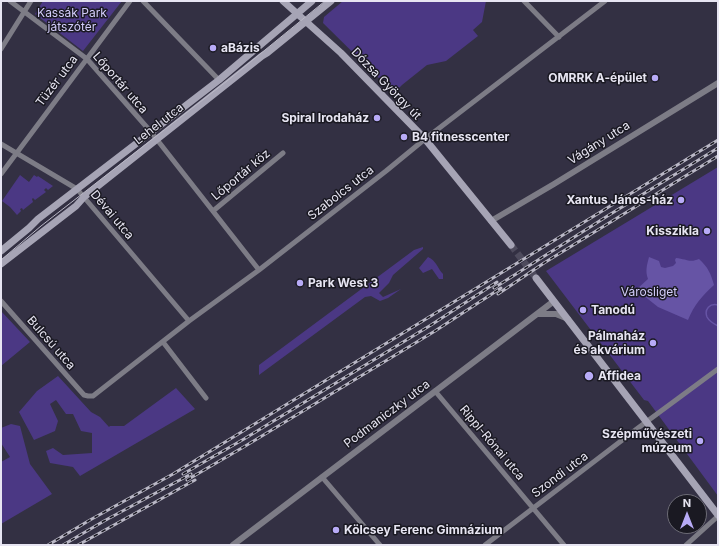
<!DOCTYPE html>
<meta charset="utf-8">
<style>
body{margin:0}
#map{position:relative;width:719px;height:546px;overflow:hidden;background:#333043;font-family:Inter,sans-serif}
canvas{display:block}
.frame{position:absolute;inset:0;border:2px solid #e7e5f2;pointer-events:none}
.north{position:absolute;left:667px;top:494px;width:40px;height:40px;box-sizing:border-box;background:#1a1922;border:1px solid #6c6b75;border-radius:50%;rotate:0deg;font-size:11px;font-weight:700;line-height:16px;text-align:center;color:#e7e5f2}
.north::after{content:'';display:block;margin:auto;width:14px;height:18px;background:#b8abf7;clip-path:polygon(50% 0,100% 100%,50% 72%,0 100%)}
</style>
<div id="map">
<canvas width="719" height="546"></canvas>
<div class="frame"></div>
<div class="north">N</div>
</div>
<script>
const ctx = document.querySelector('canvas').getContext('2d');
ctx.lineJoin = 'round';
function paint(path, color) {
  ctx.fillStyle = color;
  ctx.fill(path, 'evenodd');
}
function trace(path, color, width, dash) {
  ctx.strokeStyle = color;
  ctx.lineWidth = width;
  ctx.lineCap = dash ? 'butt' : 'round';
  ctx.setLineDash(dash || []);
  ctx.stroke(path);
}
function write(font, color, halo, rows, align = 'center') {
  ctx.font = font + ' Inter,sans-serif';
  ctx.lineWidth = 3;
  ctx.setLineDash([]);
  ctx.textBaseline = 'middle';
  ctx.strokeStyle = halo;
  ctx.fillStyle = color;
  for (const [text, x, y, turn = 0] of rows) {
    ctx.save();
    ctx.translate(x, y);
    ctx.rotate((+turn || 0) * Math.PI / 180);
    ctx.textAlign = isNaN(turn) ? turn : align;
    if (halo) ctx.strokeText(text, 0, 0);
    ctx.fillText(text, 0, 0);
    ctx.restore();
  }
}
paint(new Path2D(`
 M43 1H122L83 51 35 14Z
 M343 1H486L482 22 473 30 478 36 446 61 427 65 402 85 394 93 323 23 324 17Z
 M718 167V496L648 401 644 400 546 271Z
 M20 175 29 182 34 175 37 177 38 176 53 186 48 190 46 188 44 190 46 192 35 200 33 198 32 199 33 202 23 210 22 208 20 209 21 211 17 215 10 207 2 201Z
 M423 247V249L393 275 389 283 379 293 383 297 401 289 388 298 380 301 371 296 365 297 259 375V365L414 250Z
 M428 257C436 260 438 269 443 274V279H439L432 269 423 273 419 268Z
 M1 311 30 342 1 366Z
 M58 376 91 412 100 417 109 427 110 426H124L176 388 195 409 80 476 73 467 50 463 46 451 53 448 63 455 92 453V433L81 431 73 414H66L56 400 50 404 58 421 55 431 34 440 19 412 37 391Z
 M11 424 20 426 30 464 52 494 1 524V462L10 457 1 443V428Z`), '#4b3884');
paint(new Path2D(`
 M649 257 659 261 661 267 665 268 673 266 676 263 675 260 676 258C686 259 690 263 699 259 708 267 711 274 714 285 702 296 694 305 688 320L658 307 638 291 637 289 648 279C645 271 647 265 649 257Z`), '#6654a5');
trace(new Path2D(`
 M680 225 681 226
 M685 228 687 230
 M718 305C710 303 704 309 707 317 709 321 714 324 718 326`), '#6654a5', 1.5);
trace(new Path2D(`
 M511 245 536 278`), '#4e4b5d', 7, [7, 3.5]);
trace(new Path2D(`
 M10 1 87 59 151 132 259 270
 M143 1 219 80
 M524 1 559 37
 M1 49 31 1
 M1 144 77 189 189 321
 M1 174 130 1
 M213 211 283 153
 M1 301 84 395 88 396H93L189 321 259 270 386 171 425 139 605 1
 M163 342 206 398
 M435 391 564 545
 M322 477 380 545
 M485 545 638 428 718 369
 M686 545 718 516`), '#7d7c86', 5);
trace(new Path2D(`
 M491 221 554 184 718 83
 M538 314H556L568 319
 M233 545 554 301`), '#7d7c86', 6);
trace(new Path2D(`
 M283 1 341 53 425 139 511 245
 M1 251 29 228 38 219 219 80 312 1
 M1 264 76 206 84 197 262 56 267 53 331 1
 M536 278 718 515`), '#a6a4b5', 7);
trace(new Path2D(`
 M1 260 41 226 227 81 325 1`), '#bab8c6', 1);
const rail = new Path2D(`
 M494 288 609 215 718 148
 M498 294 544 263 718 156
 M183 474 244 439 431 325 497 282
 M187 480 247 445 435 331 501 288
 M48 545 90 520 173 474 718 140
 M63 545 104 521 191 474
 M78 545 195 480`);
trace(rail, '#bab8c6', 3);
trace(rail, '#1a1922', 1.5, [4.5]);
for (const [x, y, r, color] of [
 [213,48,4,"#b8abf7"],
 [655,78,4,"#b8abf7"],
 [377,118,4,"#b8abf7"],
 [404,137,4,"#b8abf7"],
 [681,200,4,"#b8abf7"],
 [707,231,4,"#b8abf7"],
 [300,283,4,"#b8abf7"],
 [583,310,4,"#b8abf7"],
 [653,343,4,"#b8abf7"],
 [589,376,5,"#b8abf7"],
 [700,441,4,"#b8abf7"],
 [336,530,4,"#b8abf7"]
]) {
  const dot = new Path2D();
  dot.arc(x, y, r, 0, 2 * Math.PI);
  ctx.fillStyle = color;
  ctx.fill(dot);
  trace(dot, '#1a1922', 1.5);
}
write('12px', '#d3cdfa', '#1a1922', [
 ["Kassák Park",72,13],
 ["játszótér",72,27],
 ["Városliget",649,292]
]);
write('bold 12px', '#e7e5f2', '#1a1922', [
 ["aBázis",221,48],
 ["OMRRK A-épület",647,78,"right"],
 ["Spiral Irodaház",369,118,"right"],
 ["B4 fitnesscenter",412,137],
 ["Xantus János-ház",673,200,"right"],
 ["Kisszikla",699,231,"right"],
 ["Park West 3",308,283],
 ["Tanodú",591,310],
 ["Pálmaház",645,336,"right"],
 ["és akvárium",645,350,"right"],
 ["Affidea",598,376],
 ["Szépművészeti",692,434,"right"],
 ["múzeum",692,448,"right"],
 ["Kölcsey Ferenc Gimnázium",344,530]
], 'left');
write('12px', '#e7e5f2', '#1a1922', [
 ["Tüzér utca",57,81,-53],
 ["Lőportár utca",120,83,49],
 ["Dózsa György út",386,84,46],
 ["Lehel utca",159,124,-38],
 ["Vágány utca",599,143,-32],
 ["Lőportár köz",241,175,-40],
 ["Szabolcs utca",341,193,-38],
 ["Dévai utca",112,215,50],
 ["Bulcsú utca",51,343,49],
 ["Podmaniczky utca",387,414,-37],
 ["Rippl-Rónai utca",492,443,50],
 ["Szondi utca",560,475,-37]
]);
</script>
